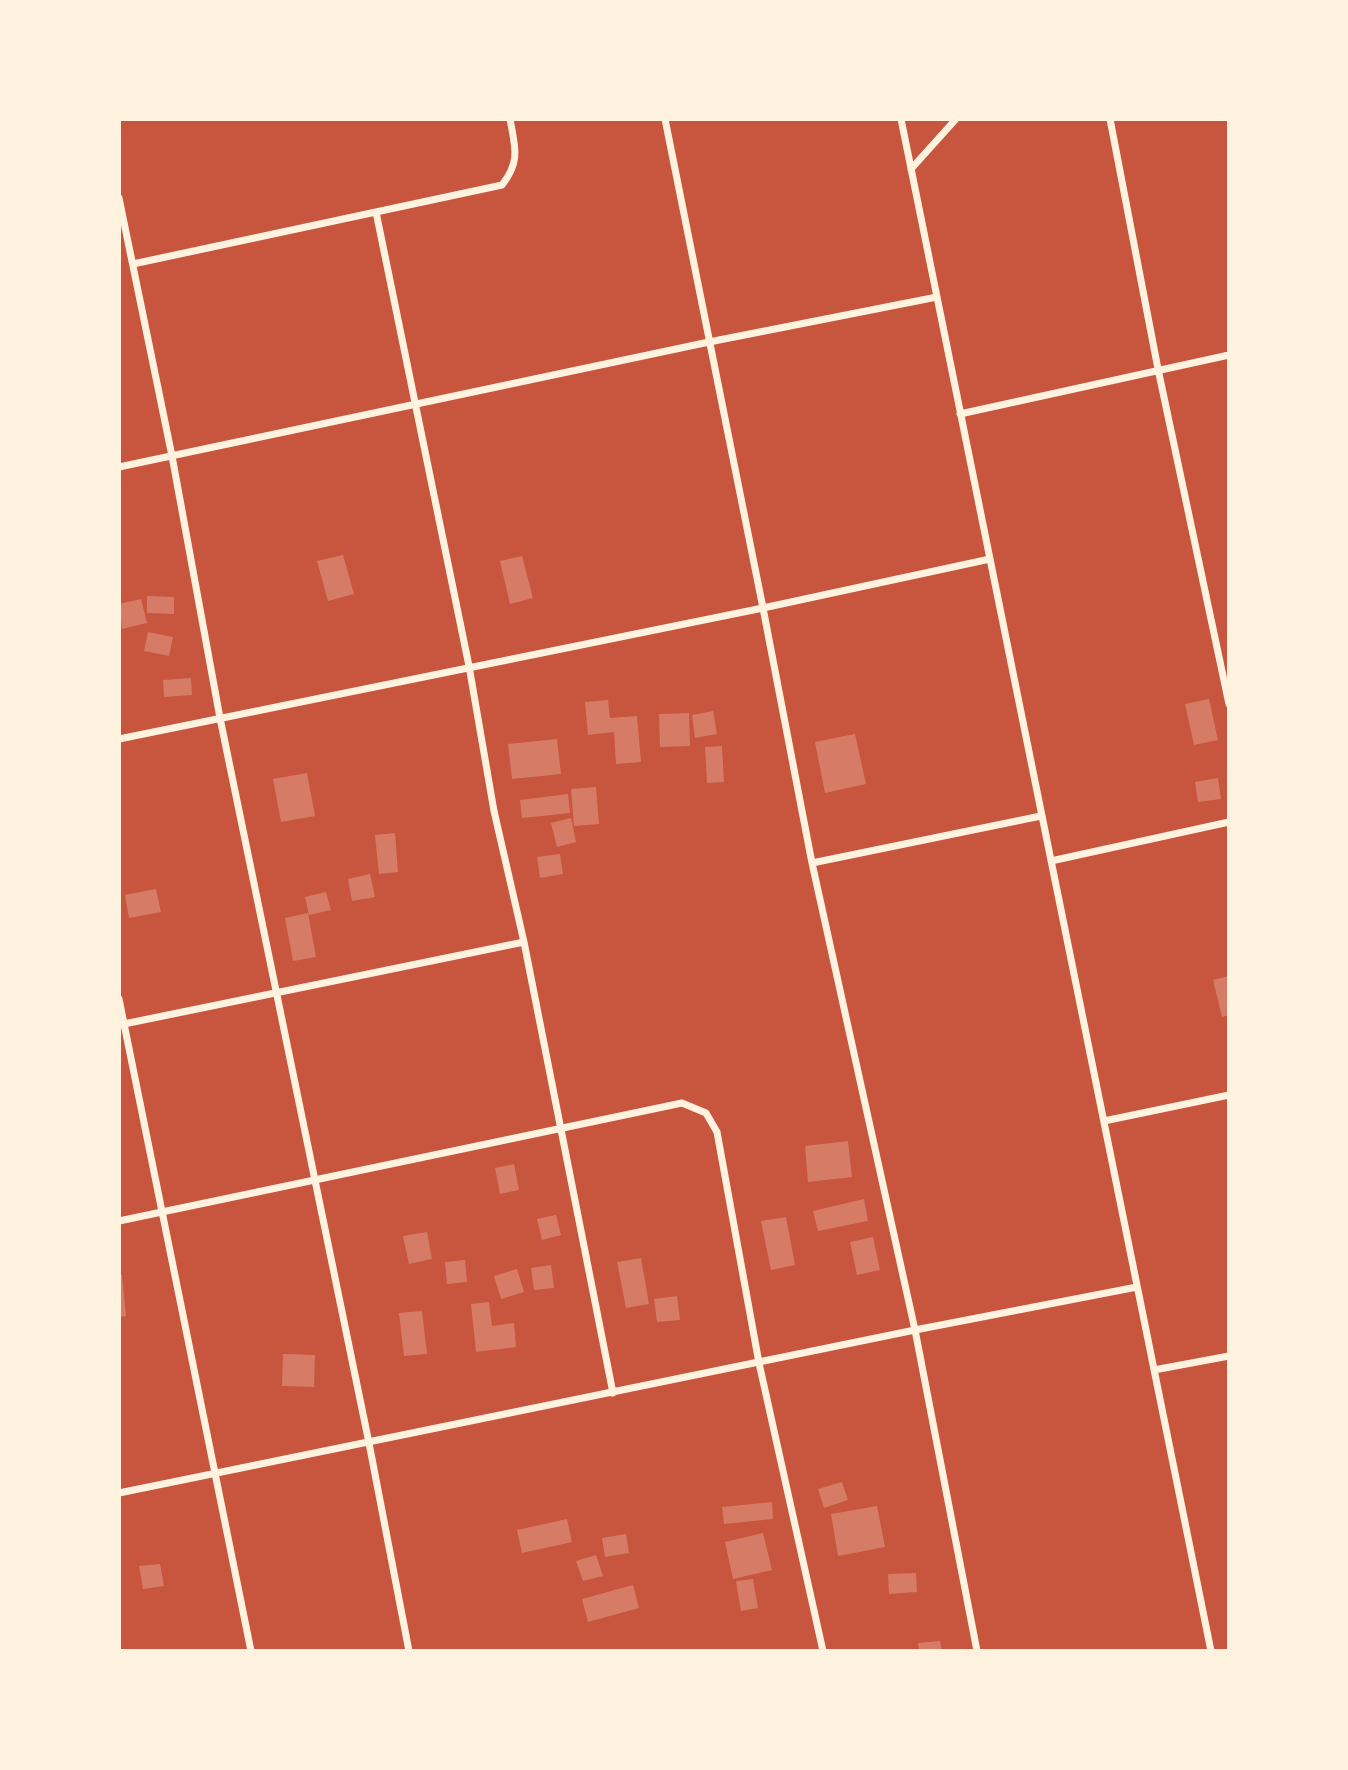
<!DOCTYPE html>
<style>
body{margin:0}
#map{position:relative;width:1348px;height:1770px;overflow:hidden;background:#c8553d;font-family:Mulish,sans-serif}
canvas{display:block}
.frame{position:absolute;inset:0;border:121px solid #fff3e0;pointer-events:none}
</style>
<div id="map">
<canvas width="1348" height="1770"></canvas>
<div class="frame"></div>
</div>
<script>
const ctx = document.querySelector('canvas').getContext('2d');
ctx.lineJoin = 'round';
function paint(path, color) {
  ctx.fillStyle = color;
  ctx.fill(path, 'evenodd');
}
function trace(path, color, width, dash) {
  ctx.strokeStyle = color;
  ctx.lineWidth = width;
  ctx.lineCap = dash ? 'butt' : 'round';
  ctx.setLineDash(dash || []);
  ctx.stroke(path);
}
paint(new Path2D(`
 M343 555 354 594 328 601 317 561Z
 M522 556 533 598 510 604 500 561Z
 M147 596 174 597V614L147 613Z
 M141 599 147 623 122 629 119 604Z
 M148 632 173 637 169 656 144 651Z
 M191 678 192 695 164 697 163 680Z
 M1209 699 1218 740 1194 745 1185 704Z
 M608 700 610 718 637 716 641 762 616 764 614 732 588 735 585 702Z
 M713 711 717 734 695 738 692 715Z
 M689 713 690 746 660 747 659 714Z
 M855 734 866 784 825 793 815 742Z
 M557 739 561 774 512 779 508 744Z
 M722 746 724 782 707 783 705 747Z
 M307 773 315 816 281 822 273 779Z
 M1218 778 1221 799 1198 802 1195 782Z
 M596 787 599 824 574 826 571 789Z
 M568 794 570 813 522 818 520 800Z
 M571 818 576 842 557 847 551 823Z
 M395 833 398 872 379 874 375 835Z
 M560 854 563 874 540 878 537 857Z
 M370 874 375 897 352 901 348 879Z
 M156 889 161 912 129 918 125 895Z
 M326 892 331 910 309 915 305 897Z
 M308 913 316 957 293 961 285 918Z
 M1229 976V1015L1222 1017 1213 980Z
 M848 1141 852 1177 808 1182 805 1146Z
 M514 1164 519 1190 500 1194 495 1168Z
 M864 1199 868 1221 818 1231 813 1211Z
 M556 1215 561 1235 542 1240 537 1219Z
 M786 1217 795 1265 771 1270 761 1221Z
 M427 1232 432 1259 409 1264 403 1236Z
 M873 1237 880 1270 857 1275 850 1242Z
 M641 1258 649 1304 626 1308 617 1262Z
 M465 1260 467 1282 447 1284 445 1262Z
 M551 1265 554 1288 534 1290 531 1268Z
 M517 1269 524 1292 501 1299 494 1276Z
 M119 1275H122L126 1316 119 1317Z
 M677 1296 680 1320 657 1322 654 1299Z
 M489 1302 492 1326 514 1323 516 1347 476 1352 471 1304Z
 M422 1311 427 1354 404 1356 399 1313Z
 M283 1354 315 1355 314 1387 282 1386Z
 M842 1482 848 1500 824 1508 818 1489Z
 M772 1502 773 1519 724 1524 722 1507Z
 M877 1506 885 1547 838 1556 831 1514Z
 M567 1519 572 1542 522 1553 517 1530Z
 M763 1533 772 1570 733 1579 725 1542Z
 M626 1534 629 1553 605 1557 602 1538Z
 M596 1555 603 1576 583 1581 576 1561Z
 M160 1564 164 1586 143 1589 139 1566Z
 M916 1573 917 1592 889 1594 888 1574Z
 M753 1579 758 1608 741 1611 736 1581Z
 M633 1585 639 1608 588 1622 582 1599Z
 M940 1641 942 1651H919L918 1643Z`), '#d67c66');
trace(new Path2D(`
 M665 119 763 608 812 863 915 1330 977 1651
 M901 119 1211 1651
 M1110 119 1158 369 1229 704
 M911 169 956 119
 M119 198 172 456 220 718 369 1443 409 1651
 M376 212 469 666 494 811 524 942 613 1393
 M133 264 502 185C521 161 515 147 510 119
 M960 414 1229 355
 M119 467 709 342 937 297
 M119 739 763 608 990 559
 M1051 861 1229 822
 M812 863 1041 816
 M119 999 251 1651
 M119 1025 524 942
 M1104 1121 1229 1095
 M119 1221 682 1103 706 1113 717 1132 759 1363 823 1651
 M1154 1370 1229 1356
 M119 1493 915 1330 1137 1287`), '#fff3e0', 7);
</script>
